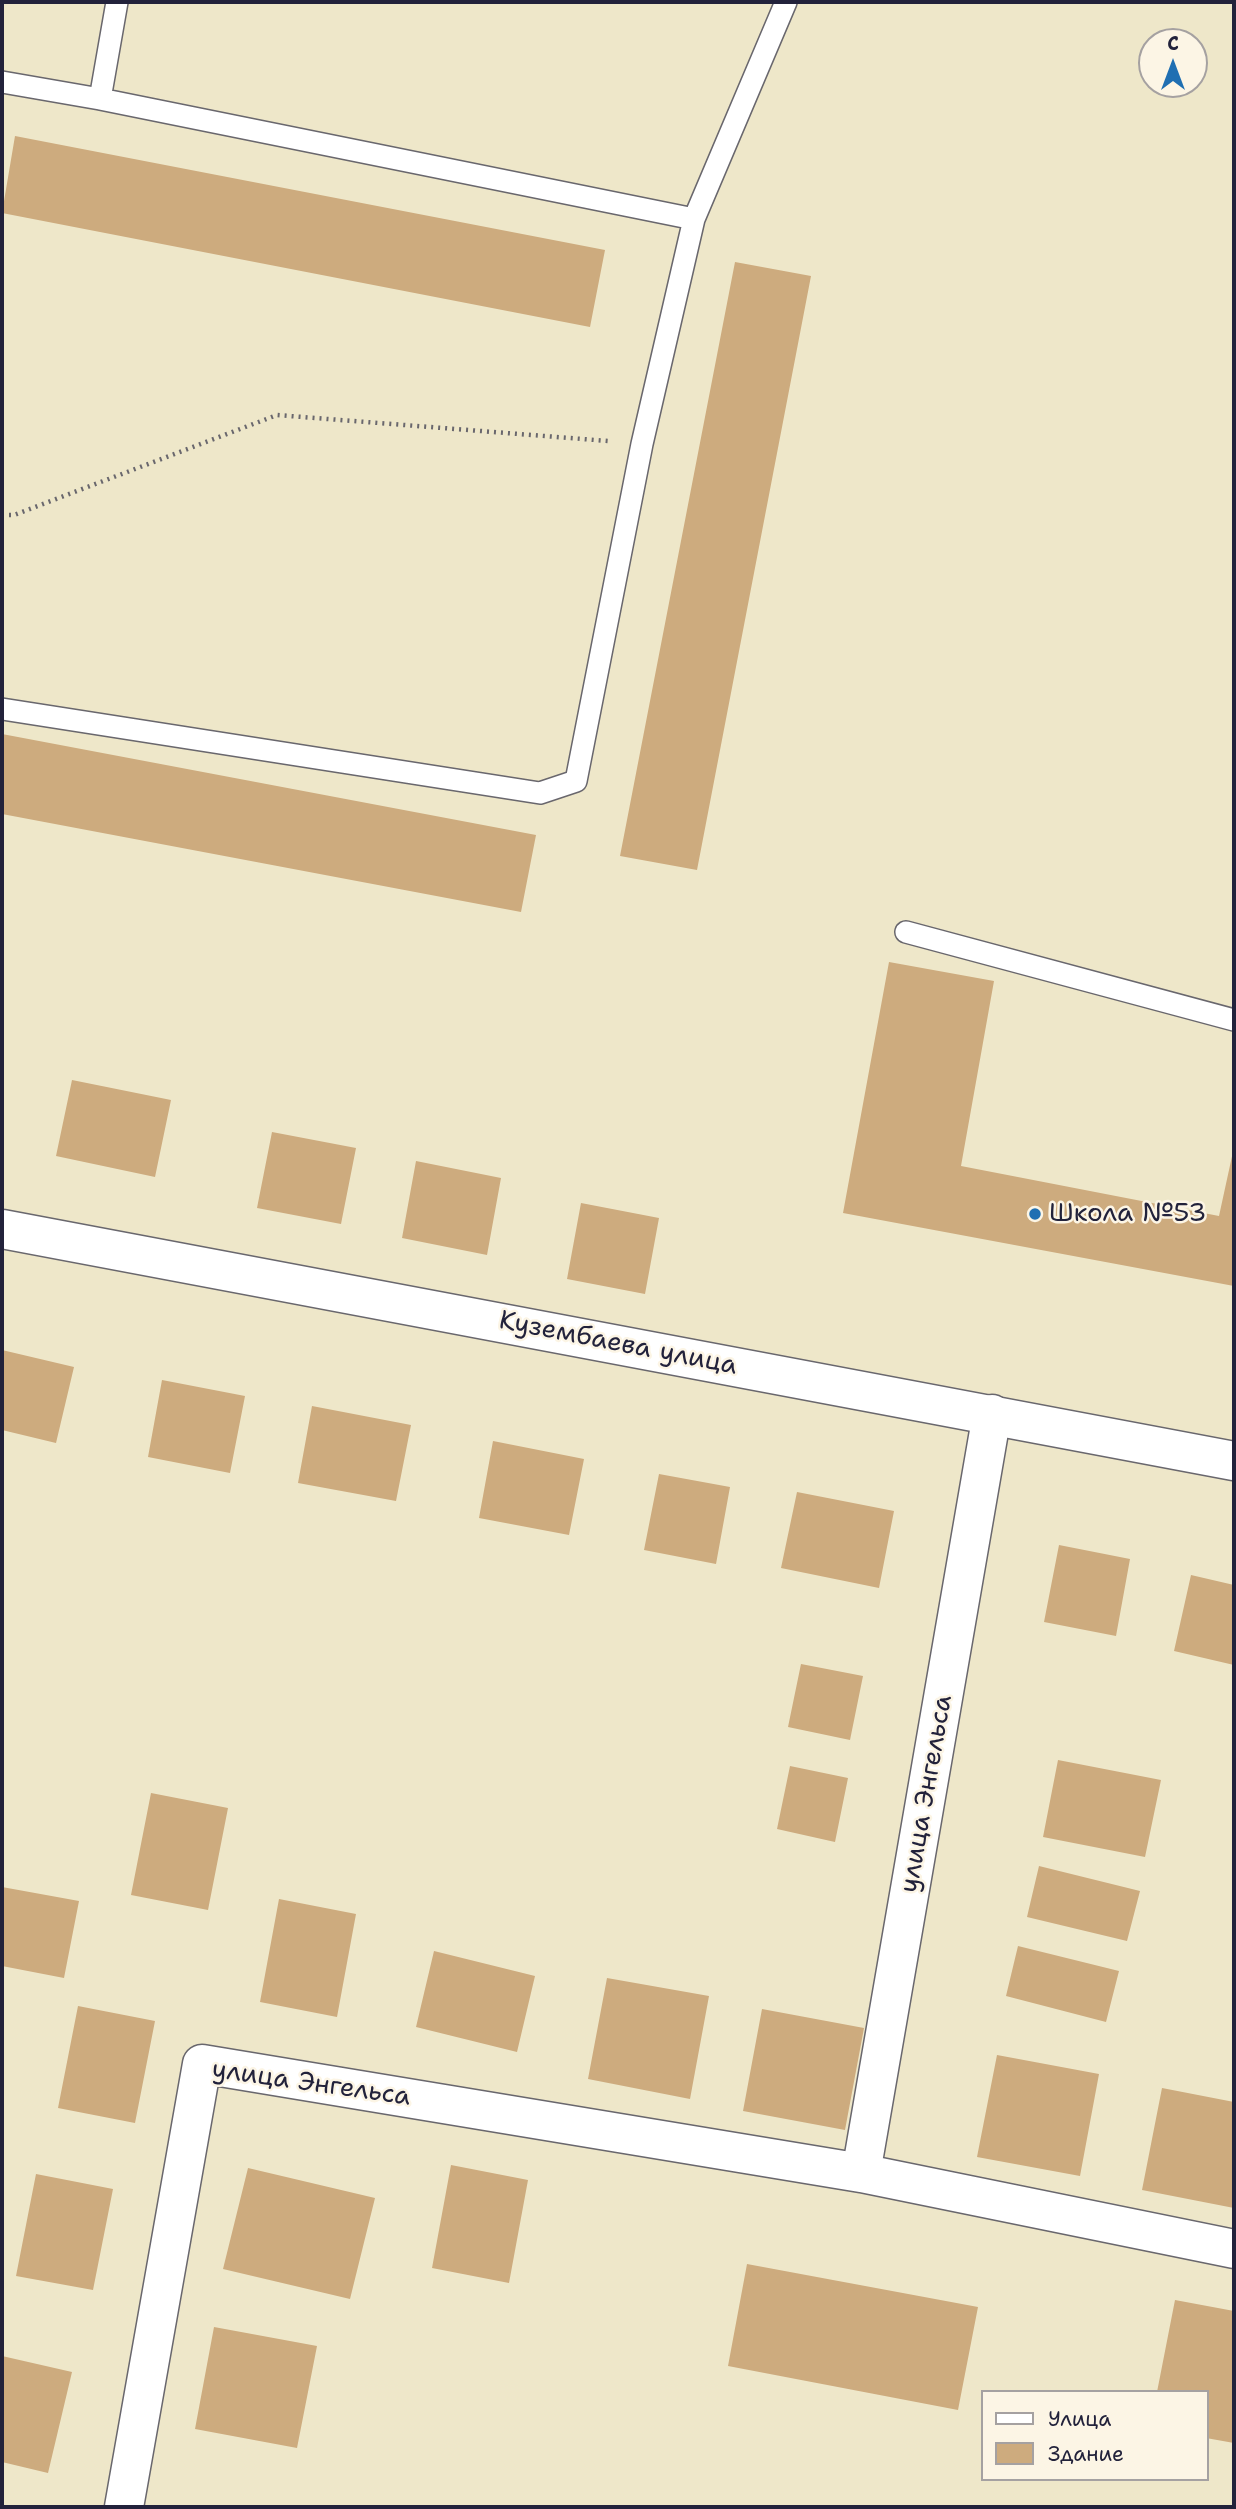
<!DOCTYPE html>
<meta charset="utf-8">
<style>
body{margin:0}
#map{position:relative;width:1236px;height:2509px;overflow:hidden;background:#eee7c9;font-family:"Shantell Sans",sans-serif}
canvas{display:block}
.frame{position:absolute;inset:0;border:4px solid #22223b;pointer-events:none}
.legend{position:absolute;left:981px;top:2390px;width:228px;height:91px;box-sizing:border-box;background:#fcf5e5;border:2px solid #a5a1a1;margin:0;padding:9px 12px;list-style:none;font-size:21px;color:#22223b}
.legend li{display:flex;align-items:center;gap:14px;height:35px}
.legend b{width:35px;border:2px solid #a5a1a1}
.north{position:absolute;left:1138px;top:28px;width:70px;height:70px;box-sizing:border-box;background:#fcf5e5;border:2px solid #a5a1a1;border-radius:50%;rotate:0deg;font-size:19px;font-weight:700;line-height:28px;text-align:center;color:#22223b}
.north::after{content:'';display:block;margin:auto;width:24px;height:32px;background:#1f6fb2;clip-path:polygon(50% 0,100% 100%,50% 72%,0 100%)}
</style>
<div id="map">
<canvas width="1236" height="2509"></canvas>
<div class="frame"></div>
<ul class="legend">
<li><b style="height:9px;background:#fff"></b>Улица</li>
<li><b style="height:19px;background:#cdab7e"></b>Здание</li>
</ul>
<div class="north">С</div>
</div>
<script>
const ctx = document.querySelector('canvas').getContext('2d');
ctx.lineJoin = 'round';
function paint(path, color) {
  ctx.fillStyle = color;
  ctx.fill(path, 'evenodd');
}
function trace(path, color, width, dash) {
  ctx.strokeStyle = color;
  ctx.lineWidth = width;
  ctx.lineCap = dash ? 'butt' : 'round';
  ctx.setLineDash(dash || []);
  ctx.stroke(path);
}
function write(font, color, halo, rows, align = 'center') {
  ctx.font = font + ' "Shantell Sans",sans-serif';
  ctx.lineWidth = 5;
  ctx.setLineDash([]);
  ctx.textBaseline = 'middle';
  ctx.strokeStyle = halo;
  ctx.fillStyle = color;
  for (const [text, x, y, turn = 0] of rows) {
    ctx.save();
    ctx.translate(x, y);
    ctx.rotate((+turn || 0) * Math.PI / 180);
    ctx.textAlign = isNaN(turn) ? turn : align;
    if (halo) ctx.strokeText(text, 0, 0);
    ctx.fillText(text, 0, 0);
    ctx.restore();
  }
}
paint(new Path2D(`
 M15 136 605 250 590 327 2 213Z
 M735 262 811 276 697 870 620 856Z
 M2 734 536 835 521 912 2 814Z
 M889 962 994 981 961 1166 1219 1216 1234 1147V1286L843 1213Z
 M72 1080 171 1100 155 1177 56 1156Z
 M272 1132 356 1148 341 1224 257 1208Z
 M416 1161 501 1178 487 1255 402 1238Z
 M581 1203 659 1218 645 1294 567 1279Z
 M2 1350 74 1367 56 1443 2 1430Z
 M162 1380 245 1396 230 1473 148 1457Z
 M312 1406 411 1425 396 1501 298 1483Z
 M493 1441 584 1459 569 1535 479 1518Z
 M659 1474 730 1487 716 1564 644 1550Z
 M797 1492 894 1511 879 1588 781 1568Z
 M1059 1545 1130 1559 1116 1636 1044 1622Z
 M1191 1575 1234 1585V1665L1174 1651Z
 M801 1664 863 1676 850 1740 788 1727Z
 M1058 1760 1161 1780 1145 1857 1043 1837Z
 M790 1766 848 1778 835 1842 777 1829Z
 M151 1793 228 1808 208 1910 131 1895Z
 M1039 1866 1140 1891 1127 1941 1027 1917Z
 M2 1887 79 1901 64 1978 2 1966Z
 M279 1899 356 1914 337 2017 260 2002Z
 M1018 1946 1119 1971 1106 2022 1006 1996Z
 M434 1951 535 1976 517 2052 416 2027Z
 M607 1978 709 1996 690 2099 588 2079Z
 M78 2006 155 2021 135 2123 58 2108Z
 M762 2009 864 2028 845 2130 743 2111Z
 M997 2055 1099 2074 1080 2176 977 2157Z
 M1162 2088 1234 2102V2208L1142 2190Z
 M451 2165 528 2180 509 2283 432 2268Z
 M248 2168 375 2198 350 2299 223 2269Z
 M36 2174 113 2189 93 2290 16 2276Z
 M747 2264 978 2307 958 2410 728 2366Z
 M1175 2300 1234 2311V2443L1206 2438V2392H1157Z
 M214 2327 317 2346 297 2448 195 2429Z
 M2 2356 72 2372 48 2473 2 2462Z`), '#cdab7e');
const service = new Path2D(`
 M2 82 100 99 117 2
 M100 99 694 219
 M2 709 540 793 576 781 642 444 694 219 786 2
 M906 932 1234 1020`);
const minor = new Path2D(`
 M861 2173 992 1414
 M124 2507 202 2064 861 2173 1234 2249`);
const tertiary = new Path2D(`
 M2 1229 1234 1461`);
trace(service, '#69676d', 24);
trace(minor, '#69676d', 41);
trace(tertiary, '#69676d', 41);
trace(new Path2D(`
 M2 515H14L277 415 608 441`), '#69676d', 4.5, [2, 5]);
trace(service, '#fff', 21);
trace(minor, '#fff', 38);
trace(tertiary, '#fff', 38);
for (const [x, y, r, color] of [
 [1035,1214,7,"#1f6fb2"]
]) {
  const dot = new Path2D();
  dot.arc(x, y, r, 0, 2 * Math.PI);
  ctx.fillStyle = color;
  ctx.fill(dot);
  trace(dot, '#fcf5e5', 2.5);
}
write('26px', '#22223b', '#fcf5e5', [
 ["Школа №53",1049,1214]
], 'left');
write('26px', '#22223b', '#fcf5e5', [
 ["Кузембаева улица",618,1344,11],
 ["улица Энгельса",927,1794,-80],
 ["улица Энгельса",311,2084,8]
]);
</script>
